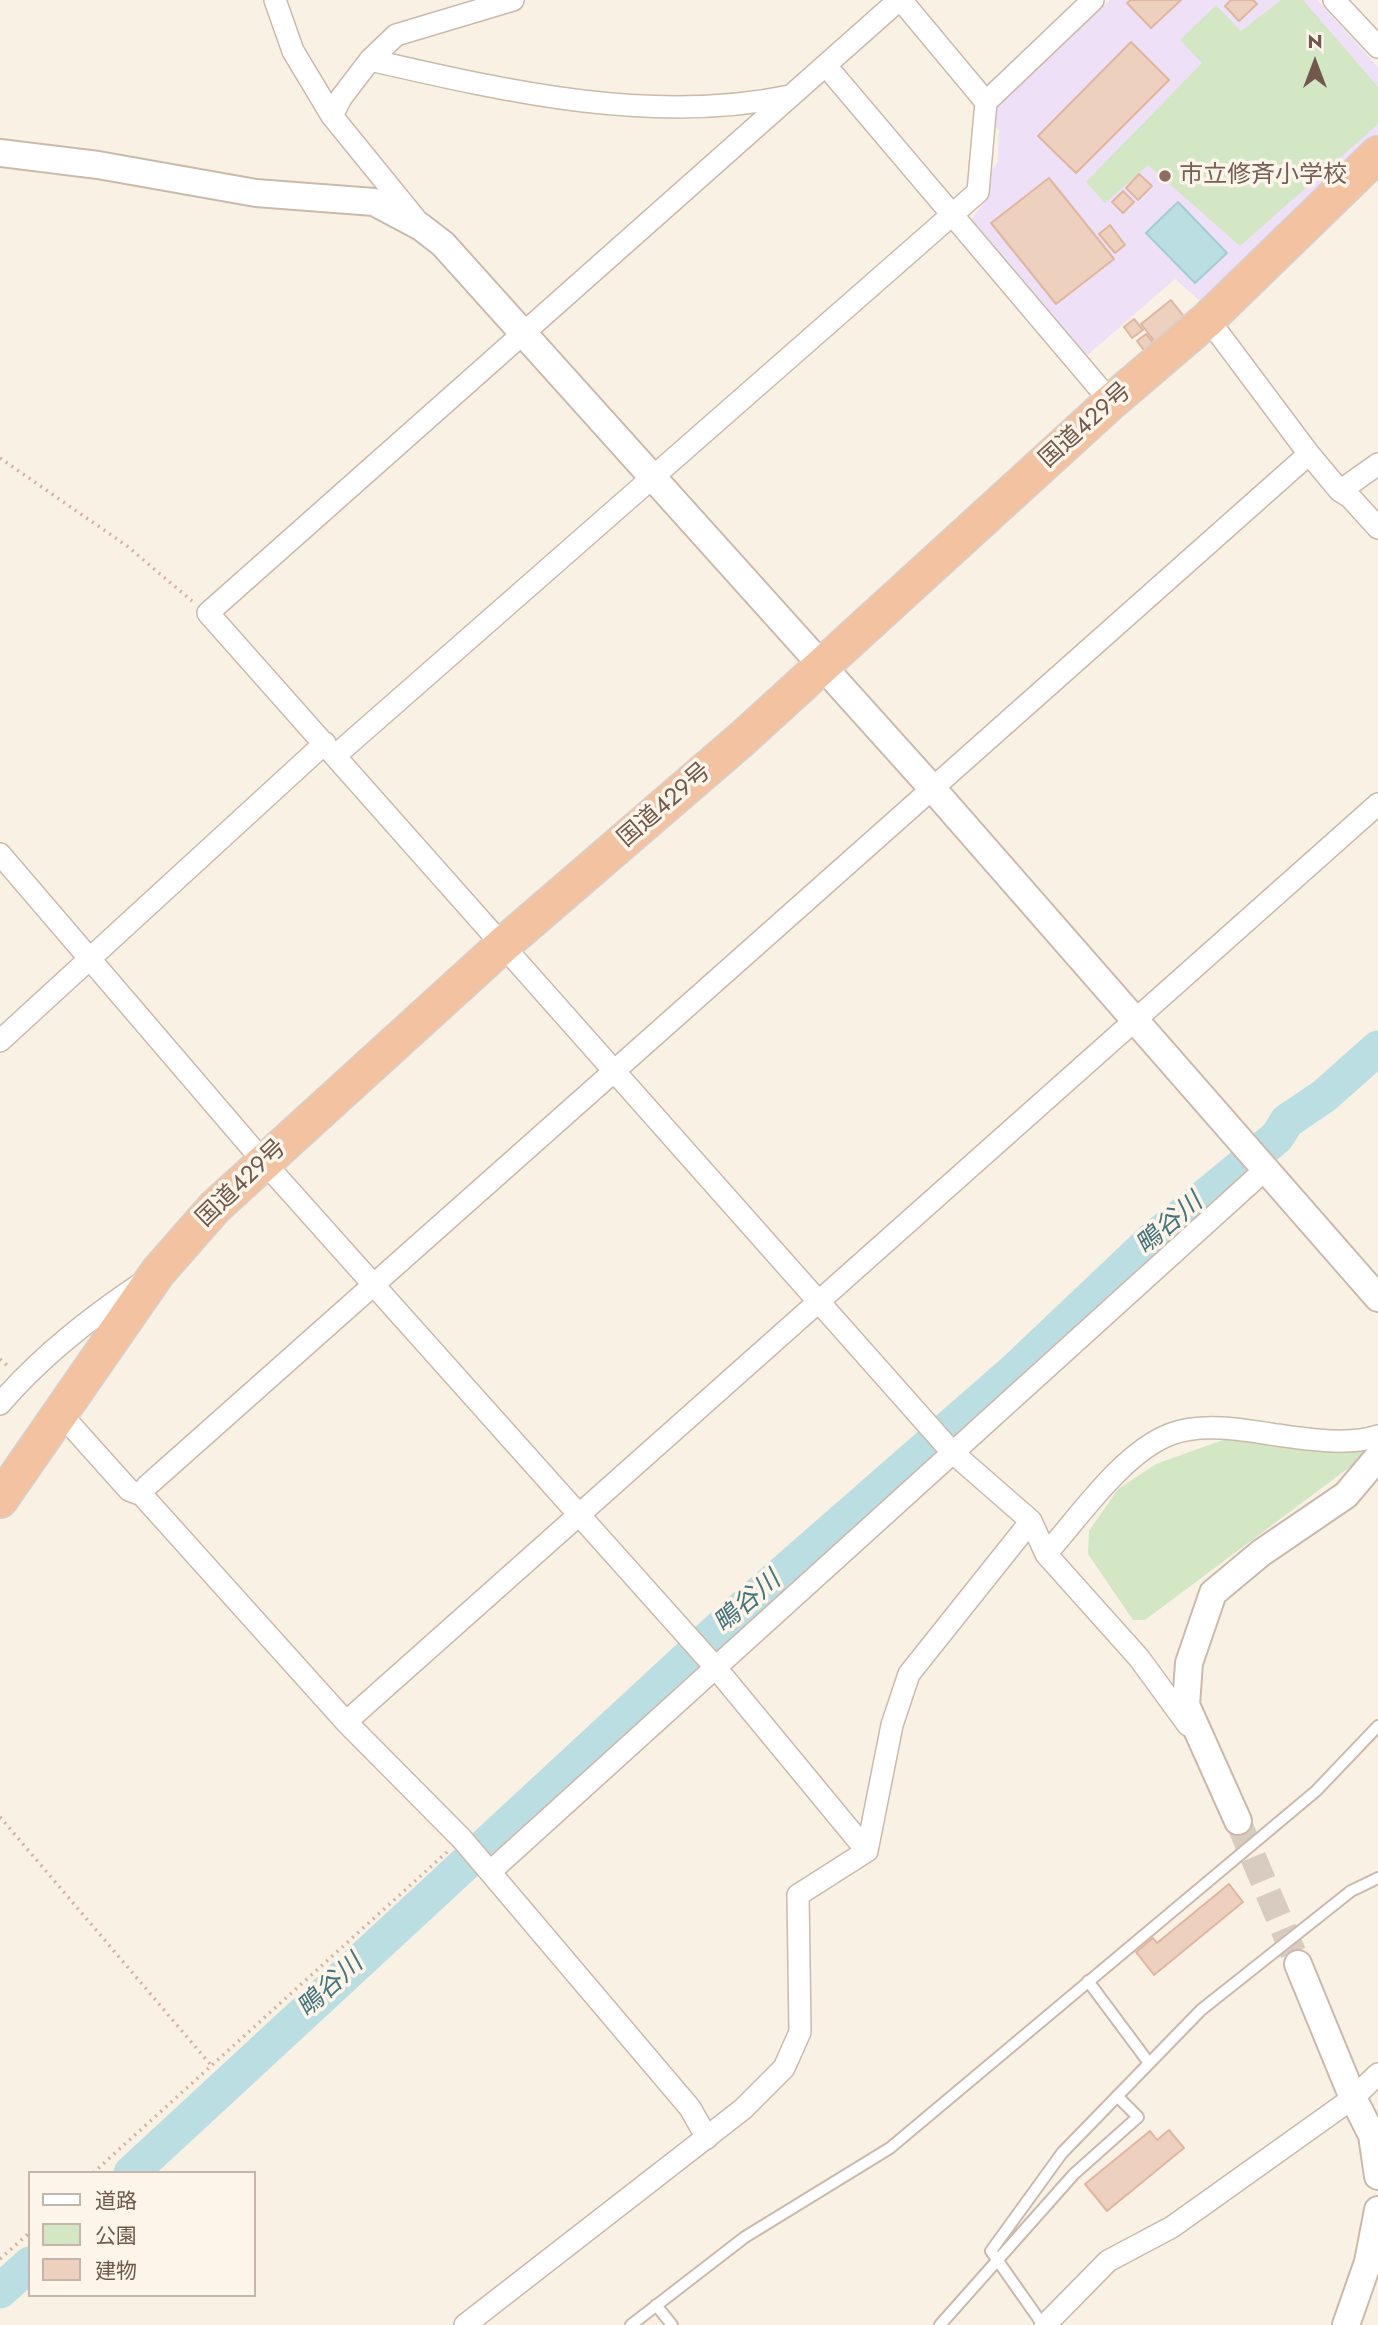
<!DOCTYPE html>
<meta charset="utf-8">
<style>
body{margin:0}
#map{position:relative;width:1378px;height:2325px;overflow:hidden;background:#faf1e5;font-family:Jost,"Noto Sans JP",sans-serif}
canvas{display:block}
.legend{position:absolute;left:28px;top:2171px;width:228px;height:126px;box-sizing:border-box;background:#fdf5ea;border:2px solid #c5b6ab;margin:0;padding:9px 12px;list-style:none;font-size:21px;color:#71584c}
.legend li{display:flex;align-items:center;gap:14px;height:35px}
.legend b{width:35px;border:2px solid #c5b6ab}
.north{position:absolute;left:1280px;top:28px;width:70px;height:70px;-webkit-text-stroke:5px #fdf5ea;paint-order:stroke;rotate:0deg;font-size:19px;font-weight:700;line-height:28px;text-align:center;color:#71584c}
.north::after{content:'';display:block;margin:auto;width:24px;height:32px;background:#71584c;clip-path:polygon(50% 0,100% 100%,50% 72%,0 100%)}
</style>
<div id="map">
<canvas width="1378" height="2325"></canvas>
<ul class="legend">
<li><b style="height:9px;background:#fff"></b>道路</li>
<li><b style="height:19px;background:#d3e7c4"></b>公園</li>
<li><b style="height:19px;background:#eed0be"></b>建物</li>
</ul>
<div class="north">N</div>
</div>
<script>
const ctx = document.querySelector('canvas').getContext('2d');
ctx.lineJoin = 'round';
function paint(path, color) {
  ctx.fillStyle = color;
  ctx.fill(path, 'evenodd');
}
function trace(path, color, width, dash) {
  ctx.strokeStyle = color;
  ctx.lineWidth = width;
  ctx.lineCap = dash ? 'butt' : 'round';
  ctx.setLineDash(dash || []);
  ctx.stroke(path);
}
function write(font, color, halo, rows, align = 'center') {
  ctx.font = font + ' Jost,"Noto Sans JP",sans-serif';
  ctx.lineWidth = 7;
  ctx.setLineDash([]);
  ctx.textBaseline = 'middle';
  ctx.strokeStyle = halo;
  ctx.fillStyle = color;
  for (const [text, x, y, turn = 0] of rows) {
    ctx.save();
    ctx.translate(x, y);
    ctx.rotate((+turn || 0) * Math.PI / 180);
    ctx.textAlign = isNaN(turn) ? turn : align;
    if (halo) ctx.strokeText(text, 0, 0);
    ctx.fillText(text, 0, 0);
    ctx.restore();
  }
}
paint(new Path2D(`
 M1110 0H1317L1378 67V140L1206 306 1175 279 1082 360 969 222 989 197 990 172 998 162 999 130 993 125 994 109Z`), '#eee1f7');
paint(new Path2D(`
 M1281 0H1303L1378 87V124L1240 246 1148 165 1105 203 1086 182 1202 63 1180 40 1216 5 1241 31Z
 M1234 1436 1362 1446 1366 1455 1145 1620H1133L1088 1554 1089 1531 1118 1489 1156 1464Z`), '#d3e7c4');
const water = new Path2D(`
 M1178 202 1227 253 1195 283 1146 233Z`);
paint(water, '#bbdee2');
trace(water, '#a2cdd3', 2);
trace(new Path2D(`
 M131 2173 720 1628 1014 1371 1151 1241 1277 1137 1287 1121 1324 1096 1378 1048
 M0 2291 30 2264`), '#bbdee2', 35);
const building = new Path2D(`
 M1131 0H1181L1151 28 1127 3Z
 M1231 0H1253L1257 4 1239 21 1225 6Z
 M1131 42 1169 80 1076 173 1038 136Z
 M1139 174 1152 186 1138 200 1126 188Z
 M1049 178 1114 259 1056 304 991 223Z
 M1123 191 1134 202 1123 213 1112 202Z
 M1110 225 1125 245 1115 253 1099 234Z
 M1171 300 1186 319 1156 343 1141 324Z
 M1134 319 1143 330 1132 338 1124 327Z
 M1146 334 1155 345 1146 353 1137 341Z
 M1229 1884 1243 1902 1154 1975 1136 1952 1153 1938 1157 1943Z
 M1169 2130 1184 2148 1107 2211 1085 2184 1150 2131 1157 2140Z`);
paint(building, '#eed0be');
trace(building, '#dfb6a0', 2);
trace(new Path2D(`
 M1238 1821 1298 1964`), '#d8cbbf', 26, [26, 13]);
const service = new Path2D(`
 M1088 1981 1149 2063
 M656 2305 672 2325
 M631 2325 745 2237 890 2148 1316 1791 1378 1726
 M940 2325 1074 2174 1138 2117 1117 2096
 M1043 2325 991 2251 1062 2153 1201 2010 1351 1891 1378 1878`);
const minor = new Path2D(`
 M275 0 293 51 332 116 419 223
 M899 0 208 613 952 1452 1031 1521 1046 1554 1139 1658 1188 1725
 M901 0 986 102
 M1334 0 1378 47
 M370 60C506 91 651 125 790 96
 M827 67 1111 402
 M332 116 341 98 370 60 396 35 513 0
 M1208 319 1309 454 1340 491 1350 497 1378 528
 M1340 491 1378 464
 M336 755 978 192 986 102 1093 0
 M0 854 263 1161 716 1668 867 1851
 M0 1041 325 743
 M0 1404C40 1357 91 1317 142 1283
 M60 1413 129 1490 142 1495 346 1722 462 1839 690 2108 707 2138
 M142 1495 147 1486 1309 454
 M1046 1554C1080 1516 1123 1452 1171 1434 1202 1422 1246 1430 1277 1435 1308 1439 1348 1446 1378 1436
 M346 1722 1378 804
 M491 1871 1267 1168
 M465 2325 743 2109 784 2068 800 2032 798 1895 867 1851 892 1725 909 1674 1031 1521
 M1045 2325 1108 2261 1172 2227 1353 2098 1378 2074`);
const tertiary = new Path2D(`
 M0 153 98 165 256 193 374 202 421 227 443 244 932 788 1378 1298
 M1238 1821 1186 1705 1189 1663 1213 1593 1261 1553 1346 1495 1378 1457
 M1298 1964 1353 2098 1372 2135 1378 2176
 M1346 2325 1368 2262 1378 2210`);
const trunk = new Path2D(`
 M0 1500 158 1272 215 1207 504 944 743 738 1111 402 1208 319 1378 154`);
trace(service, '#cbb9ac', 14);
trace(minor, '#cbb9ac', 24);
trace(tertiary, '#cbb9ac', 30);
trace(trunk, '#d7d0cd', 38);
trace(new Path2D(`
 M0 458 127 546 192 601
 M0 1359 9 1367
 M0 1817 210 2064
 M93 2173 447 1852
 M0 2259 30 2232`), '#d2b3a2', 3.5, [2, 5]);
trace(service, '#fff', 10);
trace(minor, '#fff', 21);
trace(tertiary, '#fff', 26);
trace(trunk, '#f2c2a1', 35);
for (const [x, y, r, color] of [
 [1165,176,7,"#8d6e63"]
]) {
  const dot = new Path2D();
  dot.arc(x, y, r, 0, 2 * Math.PI);
  ctx.fillStyle = color;
  ctx.fill(dot);
  trace(dot, '#fdf5ea', 2.5);
}
write('24px', '#785e54', '#fdf5ea', [
 ["市立修斉小学校",1179,176]
], 'left');
write('24px', '#71584c', '#fdf5ea', [
 ["国道429号",1086,426,-42],
 ["国道429号",665,806,-41],
 ["国道429号",242,1184,-44]
]);
write('italic 26px', '#44747c', '#fdf5ea', [
 ["鴫谷川",1170,1225,-41],
 ["鴫谷川",748,1603,-41],
 ["鴫谷川",331,1987,-43]
]);
</script>
